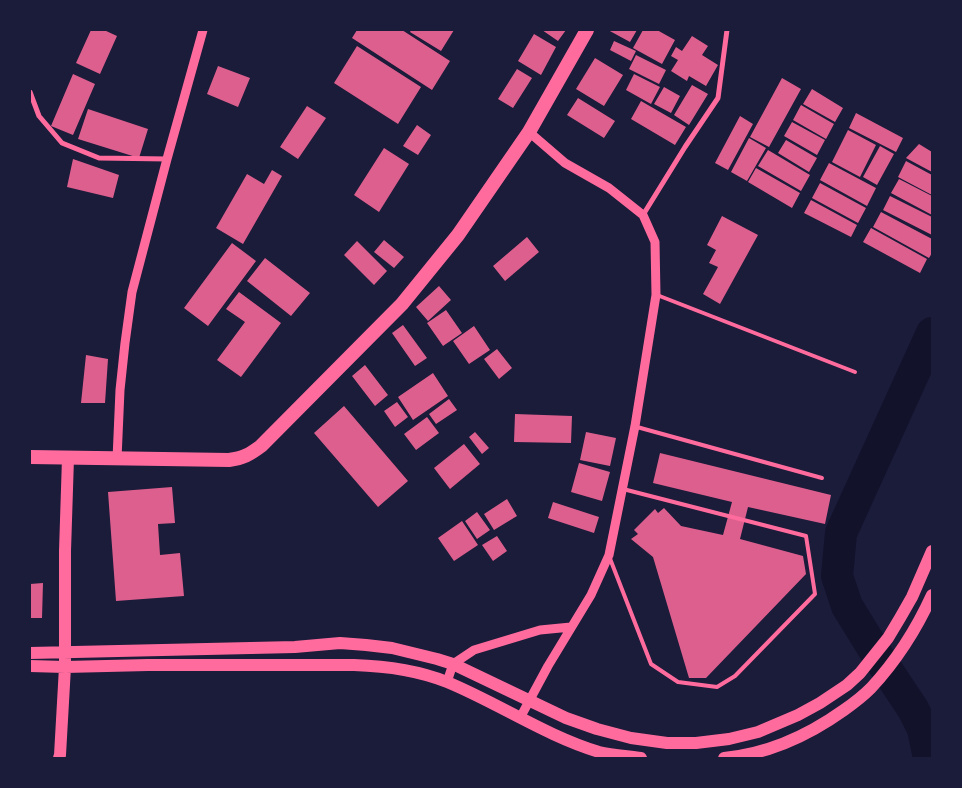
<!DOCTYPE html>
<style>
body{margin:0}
#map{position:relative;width:962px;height:788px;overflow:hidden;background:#1b1b3a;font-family:Manrope,sans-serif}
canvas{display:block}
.frame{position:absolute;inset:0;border:31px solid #1b1b3a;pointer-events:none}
</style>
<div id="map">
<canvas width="962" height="788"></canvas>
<div class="frame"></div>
</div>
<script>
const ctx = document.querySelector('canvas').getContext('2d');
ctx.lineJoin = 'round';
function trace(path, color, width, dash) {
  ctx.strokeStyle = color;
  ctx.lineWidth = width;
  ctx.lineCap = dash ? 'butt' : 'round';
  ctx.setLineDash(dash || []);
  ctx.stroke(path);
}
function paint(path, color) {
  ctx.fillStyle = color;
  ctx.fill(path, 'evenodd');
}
trace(new Path2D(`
 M929 758 923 729 913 709 879 658 847 606 837 576 841 533 932 333`), '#12122b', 32);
paint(new Path2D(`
 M91 30H104L117 36 100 74 76 63Z
 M357 30H402L450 61 432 90 352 38Z
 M411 30H454L441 51 410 32Z
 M542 30H566L558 41Z
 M608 30H637L630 42Z
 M643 30H657L675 40 662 64 633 48Z
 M534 34 556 47 541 75 518 61Z
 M692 36 708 46 702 55 718 65 706 86 689 76 687 81 671 71 678 60 671 56 676 47 682 51Z
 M614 41 636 51 631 61 610 50Z
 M357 46 421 87 398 124 334 83Z
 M636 55 666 70 659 84 629 69Z
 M595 58 623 75 604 106 576 89Z
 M218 66 250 78 238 107 207 94Z
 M517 69 532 78 513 108 498 99Z
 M73 74 95 84 73 135 51 126Z
 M634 74 660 87 651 104 626 90Z
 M782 78 801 89 769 147 750 137Z
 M692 85 708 94 689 125 674 115Z
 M664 87 680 96 671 113 654 104Z
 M812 89 843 108 835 122 803 104Z
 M578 98 615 121 604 138 567 115Z
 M641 101 686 127 675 145 631 119Z
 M801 105 834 124 826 139 793 120Z
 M307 106 326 118 298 159 280 147Z
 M88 109 148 129 139 158 78 139Z
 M856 113 903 138 896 152 849 128Z
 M740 116 753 124 728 170 715 163Z
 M792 122 825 140 817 155 784 136Z
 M417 125 431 135 418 155 403 146Z
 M848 130 876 145 860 177 832 162Z
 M749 138 766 148 747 181 731 172Z
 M786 140 817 158 809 172 778 153Z
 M919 144 932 152V172L906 158Z
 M880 146 894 154 877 185 863 177Z
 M384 148 409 164 379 212 354 195Z
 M768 150 810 175 801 191 758 166Z
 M73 159 119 175 113 198 67 187Z
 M906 161 932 175V195L898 177Z
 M829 163 876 188 867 206 820 180Z
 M756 168 800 193 792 208 748 182Z
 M272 170 282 176 243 244 216 228 247 174 264 184Z
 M899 179 932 196V215L891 193Z
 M820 183 866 208 858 223 812 198Z
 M890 196 932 217V235L883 210Z
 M811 200 857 225 851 237 804 213Z
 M881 212 932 239V253L929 258 873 227Z
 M722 216 758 235 720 304 703 294 718 267 709 263 716 250 707 245Z
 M871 228 927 259 920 273 863 242Z
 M527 237 539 252 505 281 493 266Z
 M384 240 404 257 394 268 374 252Z
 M357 241 387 271 374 285 344 255Z
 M232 243 256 261 208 326 184 308Z
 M265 258 310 293 291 316 247 281Z
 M439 286 451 300 428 321 416 307Z
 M239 292 281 323 241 377 217 360 245 322 226 309Z
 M446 310 462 333 443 346 427 323Z
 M403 325 427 358 415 366 392 333Z
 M474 326 490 350 469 364 453 341Z
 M497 349 512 368 499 379 484 359Z
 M86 355 108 359 105 403H81Z
 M365 365 388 395 375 406 352 376Z
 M433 373 448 396 413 420 398 397Z
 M449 399 457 410 436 424 429 414Z
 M397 402 408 417 395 427 384 411Z
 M344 406 408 481 378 507 314 433Z
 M515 414 572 416 571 443 514 442Z
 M427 417 439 433 416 450 404 434Z
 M475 432 489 448 482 454 469 437Z
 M586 432 616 438 610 466 580 460Z
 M464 444 480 464 450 489 434 468Z
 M660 453 831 495 825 524 748 507 740 539 803 556 806 574 706 678H689L653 557 631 539 638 534 634 530 655 509 658 513 664 508 681 526 723 535 732 502 653 483Z
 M579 463 610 472 602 501 571 492Z
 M172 487 175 523 158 524 160 555 180 553 184 596 116 601 108 492Z
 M507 499 517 516 494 530 484 514Z
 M553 502 599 517 594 533 548 518Z
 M477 512 490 530 477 539 465 521Z
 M462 521 478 545 454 561 438 538Z
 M497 536 507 551 493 561 482 545Z
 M43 583 42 618H30V584Z`), '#dd5f8e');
trace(new Path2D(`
 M657 295 855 372
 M637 427 822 478
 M609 556 651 664 678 682 717 687 735 676 815 594 806 536 623 489`), '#ff6b9d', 4);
trace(new Path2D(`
 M30 92 39 116 62 143 99 158 167 159
 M643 215 685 147 718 98 727 30`), '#ff6b9d', 5);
trace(new Path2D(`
 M117 459 120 390 125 343 132 292 167 159 203 30
 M447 682 453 664 474 650 540 630 571 627
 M520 718 548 666 591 595 609 555 635 426 656 295 655 242 643 215 609 188 565 163 529 132`), '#ff6b9d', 9);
trace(new Path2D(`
 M30 653 295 647 340 643 366 645 392 648 437 659 453 664 566 718 597 729 631 738 667 743H696L729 739 758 732 798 715 820 703 847 685 860 673 888 638 900 618 912 597 932 551
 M30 666 65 667 148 665H354C386 666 417 670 447 682 498 703 546 736 599 752 612 755 627 756 641 758
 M59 758 60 755 65 667V551L68 458
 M724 758C768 754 809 735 844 710 854 703 863 696 871 688 896 661 917 628 932 595`), '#ff6b9d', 12);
trace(new Path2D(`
 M30 457 229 460C243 458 249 455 261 446L402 304 458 235 529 132 587 30`), '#ff6b9d', 14);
</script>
